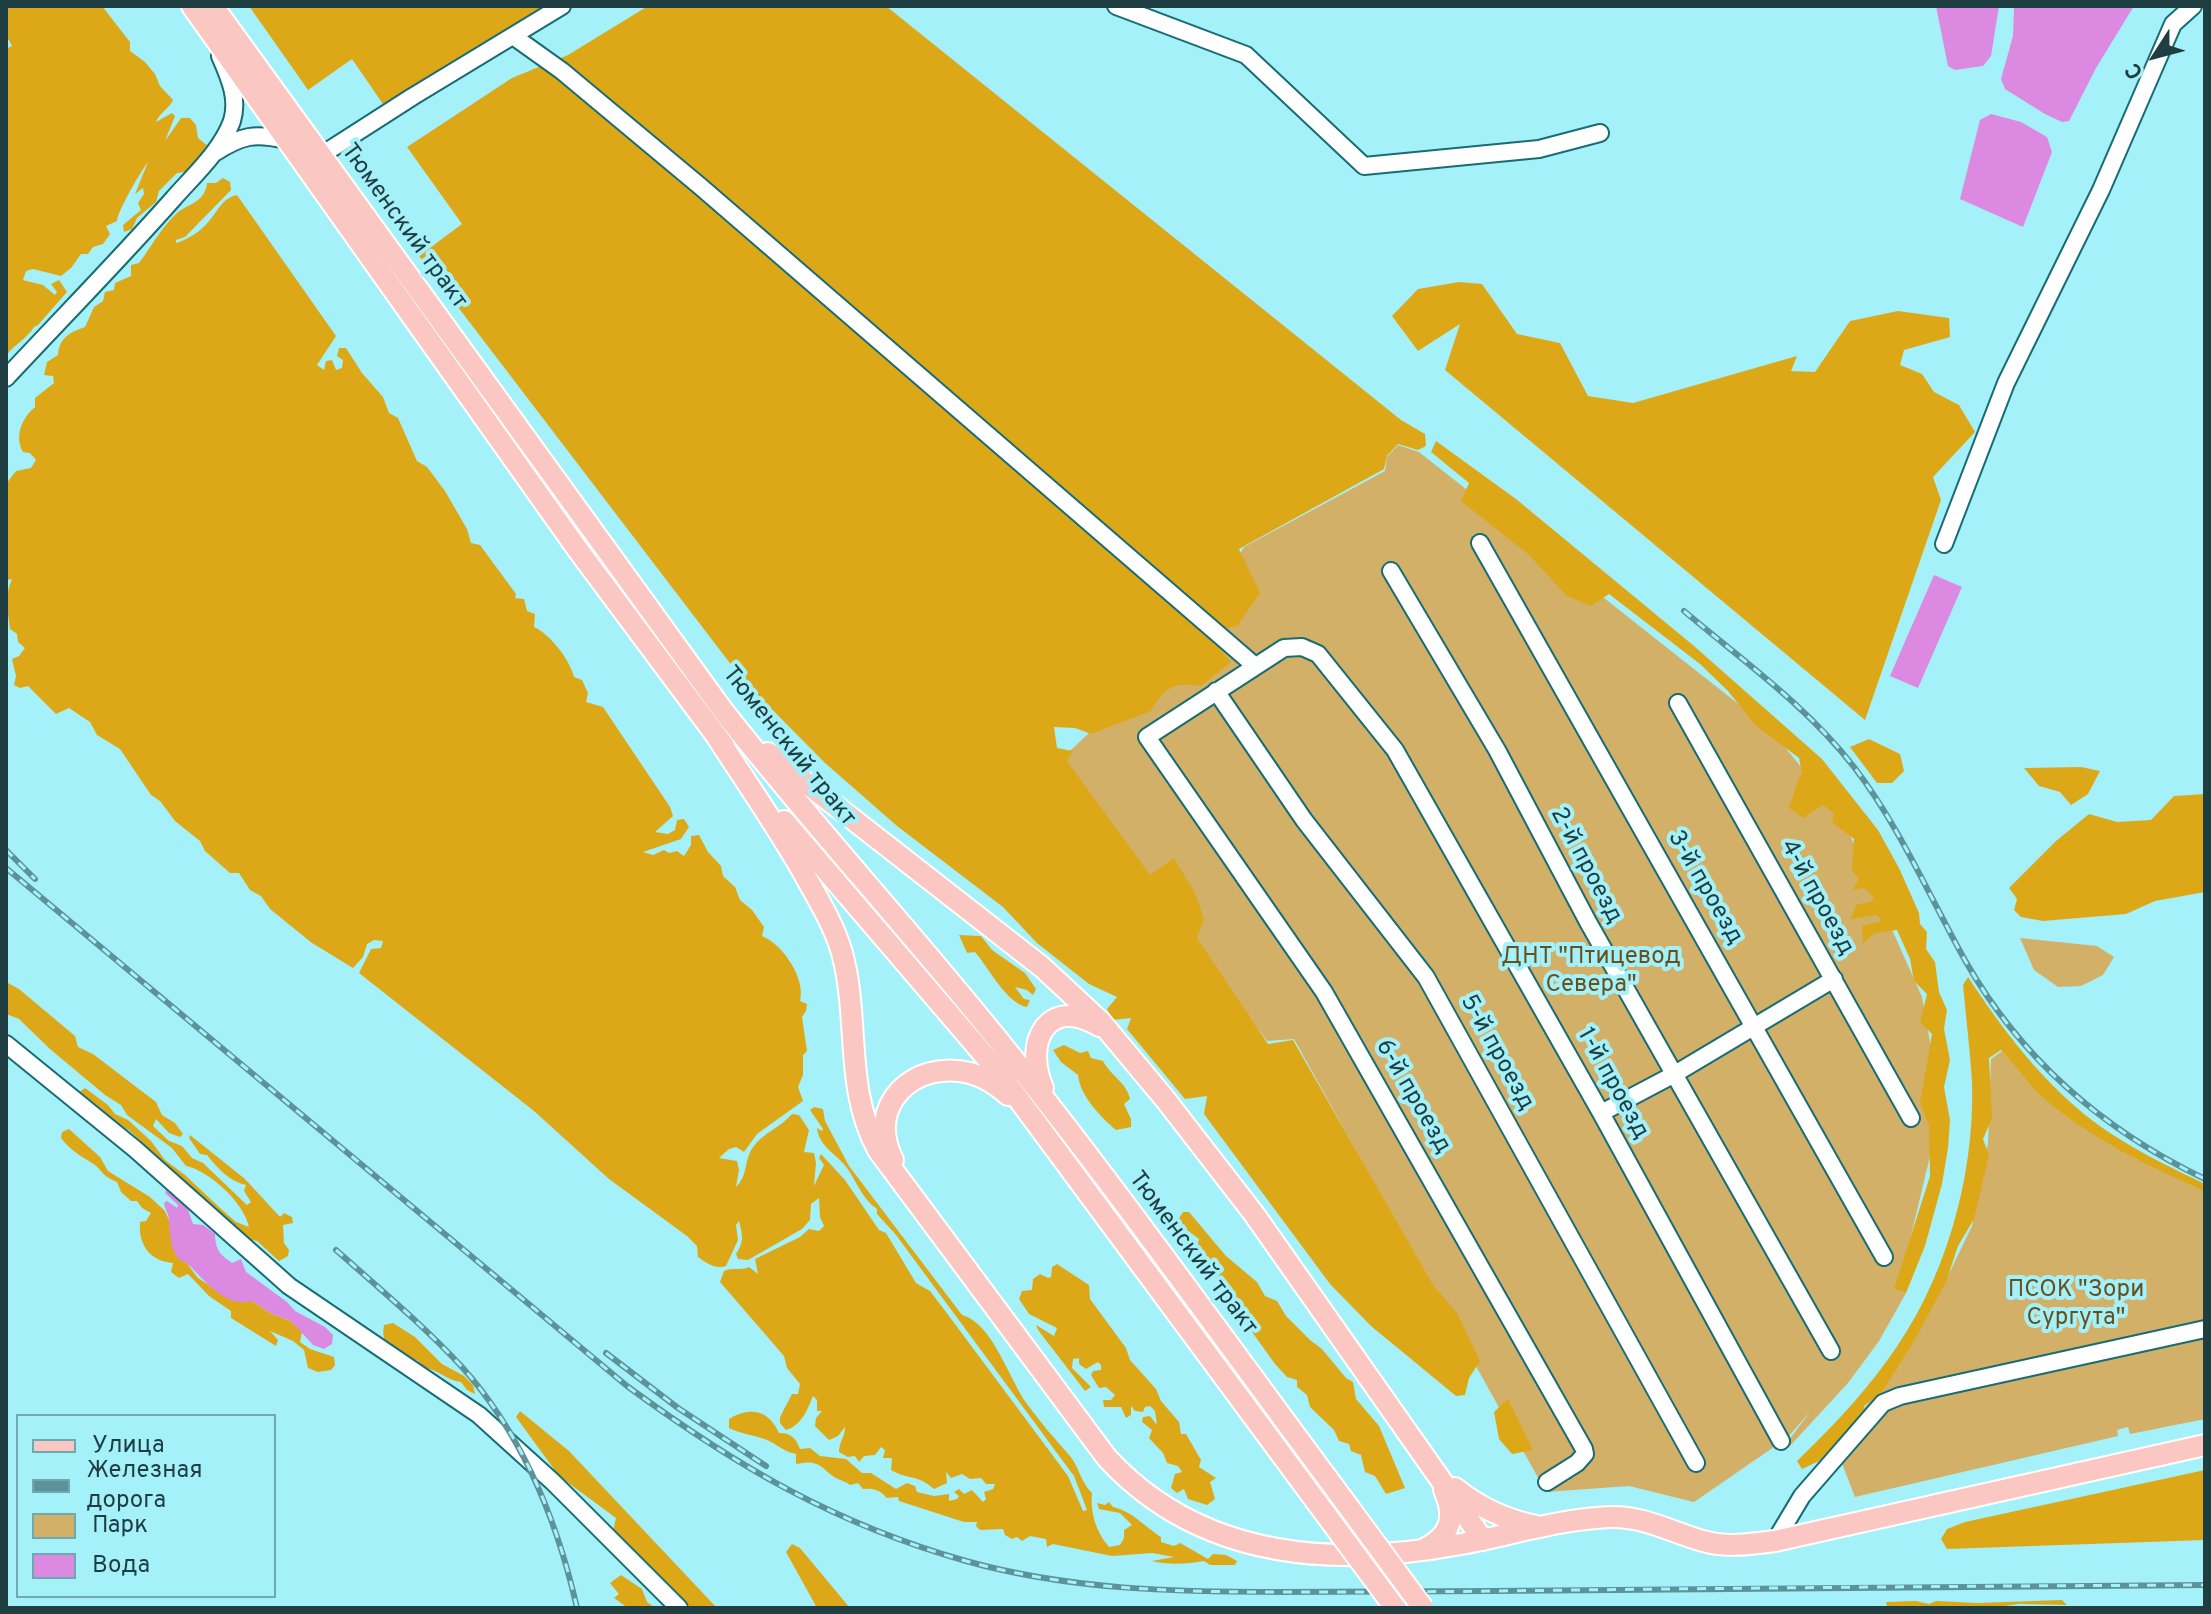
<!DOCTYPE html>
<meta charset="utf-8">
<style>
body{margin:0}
#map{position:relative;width:2211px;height:1614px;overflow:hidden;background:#a5f1fa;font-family:Overpass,sans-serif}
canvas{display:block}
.frame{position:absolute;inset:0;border:8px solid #1e3e42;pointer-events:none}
.legend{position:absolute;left:16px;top:1414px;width:260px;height:184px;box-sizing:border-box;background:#a5f1fa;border:2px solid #6fa9b0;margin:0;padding:10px 14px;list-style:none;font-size:24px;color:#1e3e42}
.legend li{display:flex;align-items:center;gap:16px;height:40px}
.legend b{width:40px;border:2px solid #6fa9b0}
.north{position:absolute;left:2115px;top:16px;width:80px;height:80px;-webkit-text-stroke:6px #a5f1fa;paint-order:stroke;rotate:234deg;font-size:22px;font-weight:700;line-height:32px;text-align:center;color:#1e3e42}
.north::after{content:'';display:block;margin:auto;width:28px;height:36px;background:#1e3e42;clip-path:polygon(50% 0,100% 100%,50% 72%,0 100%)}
</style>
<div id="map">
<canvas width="2211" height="1614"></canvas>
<div class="frame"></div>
<ul class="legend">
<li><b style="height:10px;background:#fbc7c2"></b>Улица</li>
<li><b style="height:10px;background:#5e9299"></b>Железная дорога</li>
<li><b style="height:22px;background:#d3b068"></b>Парк</li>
<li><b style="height:22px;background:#db89e1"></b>Вода</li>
</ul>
<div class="north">С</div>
</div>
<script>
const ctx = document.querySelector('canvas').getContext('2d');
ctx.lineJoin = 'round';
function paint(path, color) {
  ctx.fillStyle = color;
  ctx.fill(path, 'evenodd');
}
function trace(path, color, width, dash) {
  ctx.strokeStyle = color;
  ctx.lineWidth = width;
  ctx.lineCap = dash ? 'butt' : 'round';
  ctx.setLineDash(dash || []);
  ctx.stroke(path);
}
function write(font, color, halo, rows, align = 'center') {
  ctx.font = font + ' Overpass,sans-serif';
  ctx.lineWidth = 8;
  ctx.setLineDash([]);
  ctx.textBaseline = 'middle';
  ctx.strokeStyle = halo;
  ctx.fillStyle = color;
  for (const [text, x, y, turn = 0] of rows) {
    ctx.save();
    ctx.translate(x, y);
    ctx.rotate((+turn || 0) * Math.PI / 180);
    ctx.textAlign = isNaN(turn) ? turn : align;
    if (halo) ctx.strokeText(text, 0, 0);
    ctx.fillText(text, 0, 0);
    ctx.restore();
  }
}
paint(new Path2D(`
 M1398 445 1419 452 1770 729 1842 817 1922 997 1934 1065 1936 1131 1898 1290 1906 1293 1879 1341 1848 1383 1789 1447 1786 1444 1810 1412 1787 1438 1694 1502 1629 1486 1546 1492 1294 1039 1267 1041 1060 760 1196 634 1244 547 1385 471 1387 457Z
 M2020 938 2097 946 2114 957 2103 975 2081 986 2058 987 2034 970Z
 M2002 1051 2062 1110 2205 1188V1419L2130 1434 2128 1427 2117 1430 2118 1436 1855 1497 1841 1461 1829 1449 1883 1386 1942 1288 1972 1226 1988 1143 1991 1059Z`), '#d3b068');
paint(new Path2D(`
 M6 6H102L130 42V51L145 62 155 74 160 86 173 100C168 110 160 112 156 122L172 113 175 116 165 141 181 118H190L196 125 198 138 209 147 185 172 177 173 159 191 156 202 137 218 132 229 124 232 123 225 141 210 138 203 144 194 143 188 135 194 148 162C140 173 118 210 117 221L106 226 110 234 103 244 93 247 88 254H81L71 268 61 276 33 269 26 271 23 280 43 285 55 295 57 292 51 284 59 280 67 292 38 325 34 327C26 340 14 344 6 356V49L12 46 9 40H6Z
 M249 6H548L385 107 352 59 308 90Z
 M648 6H886L1401 420 1425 434 1426 446 1418 450 1398 444 1387 456 1384 469 1239 549 1260 593 1237 626 1206 633 1231 662 1201 686C1174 682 1165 686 1151 711L1091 734 1075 728 1054 727 1057 748 1073 751 1067 761 1150 875 1174 858 1195 893 1204 919 1197 938 1268 1044 1293 1040 1433 1285 1457 1313 1480 1361 1469 1378 1465 1395 1456 1396 1371 1326 1330 1284 1204 1114 1207 1096 1185 1099 1127 1029 1131 1018 1113 1020 1107 1009 1117 997 1089 984 1037 943 1003 907 897 826 824 762 742 679 419 256 462 224 407 147 512 78 568 55Z
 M223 178 230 182 231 190 185 237 176 240V243C188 240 202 230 209 221 218 211 222 198 237 195L336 336 317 365 324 370 326 361 332 360 336 370 342 368 343 360 337 356 339 348H346L362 373 383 397 389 413 398 418 417 461 427 467 445 491 467 529 471 543 480 545 516 594 515 598 524 599 527 611 535 614 534 627C550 634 570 660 574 677L582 680 588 693 586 702 603 707 670 807 673 816 655 832 668 834 675 830 677 820 684 819 689 827 681 839 643 852 653 855 664 850 669 853 677 851 684 856 691 845V836L699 835 708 852 721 866 723 876 735 887 740 900 752 910 764 927 762 936C784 945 806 980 800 1001L807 1004 806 1011 802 1017 807 1051 803 1055V1075L798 1087 803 1101 757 1134 744 1152 736 1147 729 1149 719 1158 737 1161 739 1170 736 1187C749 1174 743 1162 753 1147 763 1133 781 1127 792 1114L799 1115 809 1130 804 1152 814 1153 816 1163 814 1186 824 1165 819 1158 821 1154 845 1180 879 1230 886 1233 916 1283 930 1291 943 1308 1068 1476 1083 1511 1087 1510 1074 1476 896 1235 877 1214V1209C862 1199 857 1182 847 1168 837 1154 819 1147 817 1128L822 1131 823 1129 810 1110 814 1107 823 1109 825 1121 849 1166 962 1315C993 1323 1009 1380 1027 1404 1040 1422 1055 1439 1070 1456 1079 1467 1081 1483 1092 1493 1090 1513 1096 1532 1109 1547L1120 1545 1124 1538V1530L1132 1525 1120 1513 1099 1509 1097 1503 1105 1505 1109 1502 1113 1507C1132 1511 1145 1527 1161 1537V1542L1174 1546 1180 1543 1208 1559 1213 1554 1226 1555 1237 1561 1235 1565H1210L1204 1561C1189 1564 1167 1565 1152 1561L1174 1557 1152 1553 1112 1556 1053 1544 1047 1547 1046 1539 1030 1536 1022 1541 1017 1537 1012 1539 1005 1535 1003 1529 980 1530 976 1526 977 1522H964L899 1501 898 1497 887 1498C880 1490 873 1488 863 1489L858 1483 850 1485C847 1482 842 1481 838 1479 821 1470 822 1458 796 1464V1454C784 1452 777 1444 767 1440 754 1435 741 1434 729 1428V1419C750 1407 768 1409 779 1433 792 1433 796 1439 800 1449L810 1448 820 1456 846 1459 862 1473H871L896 1489 907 1483 915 1486 917 1492 934 1496 949 1494V1501L957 1499 959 1496 954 1492 959 1489 964 1494 972 1490 983 1502 986 1499 984 1492 993 1489 995 1484H986L981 1478 970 1479 962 1474 951 1478 946 1472 947 1483 934 1489C917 1474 908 1480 891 1470L892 1458H883L885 1450 881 1447 875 1455 864 1456 859 1462 855 1456 848 1457 839 1452C839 1442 845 1437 845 1427L838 1436 829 1440 815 1426 816 1418 822 1411H817V1400L813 1396C808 1409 801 1426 786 1430L780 1423V1417L792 1394H798L800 1384 787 1368 784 1356 720 1282 724 1271C733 1267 740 1271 749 1267L758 1274 755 1259 800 1237 809 1229 819 1231 824 1226 820 1217 819 1198 811 1204 810 1220 802 1229 748 1260 738 1259 736 1254C745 1240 742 1235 739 1221L736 1225 738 1240 726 1266C715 1269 708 1264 698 1257L697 1246 687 1236 609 1179 534 1111 359 973 371 949 381 948 383 941 374 940 367 944 363 957 353 968 312 943 270 909 261 896 250 890 239 873H230L205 851 200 841 175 821 160 801 151 795 120 749 97 735 90 722 69 708 56 714 28 686 20 688 14 685 16 676 12 659 19 656 25 648 18 642 17 634 10 629C8 610 4 598 12 579L6 580V484L16 471 31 468 36 460 30 453 23 452C14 436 22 418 35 407V398L54 383 53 376 44 375 47 362 58 355C59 338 70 332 85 327L94 307 103 301 105 292 114 290 115 283 131 276V265L139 263C151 247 161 228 176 214 188 203 205 203 207 183H216Z
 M1459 282 1482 284 1517 334 1560 343 1588 396 1633 403 1797 356 1791 371 1815 372 1850 321 1898 311 1949 318 1950 337 1904 350 1900 365 1922 374 1934 392 1959 405 1975 432 1933 477 1941 500 1865 720 1445 370 1460 324 1418 351 1392 316 1418 289Z
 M1436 441 1516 499 1694 646 1822 759 1878 830 1899 868 1919 913 1920 924 1927 932 1926 949 1935 962 1939 992 1947 1010 1944 1029 1950 1060 1944 1087 1950 1120 1948 1148 1942 1184 1925 1246 1906 1293 1894 1289 1930 1176 1929 1125 1920 1103 1932 1034 1920 1022 1927 994 1914 981 1910 959 1897 930 1875 933 1863 943 1862 926 1882 921 1877 915 1851 919 1856 905 1870 902 1874 898 1865 888 1853 890 1859 878 1852 871 1854 839 1832 822 1834 813 1823 805 1803 818 1788 807C1796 796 1793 784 1802 774L1799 758 1755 725 1728 691 1700 664 1609 594 1591 606 1567 596 1529 555 1461 501 1469 483 1431 452Z
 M1869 739 1900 754 1904 771 1892 783H1877L1850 747Z
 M2081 767 2100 771 2088 794 2071 805 2060 792 2039 786 2024 768Z
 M2205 794V892L2155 901 2126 914 2043 921 2021 917 2014 910 2017 899 2009 888 2056 841 2089 814 2117 822 2151 820 2174 796Z
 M959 935 981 936 992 950 1025 973 1036 989 1033 995 1027 990 1015 987 1024 999 1030 1000 1027 1007C1006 1003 989 968 975 952L967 953Z
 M1968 977C2008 1038 2055 1099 2118 1138 2146 1156 2176 1170 2205 1184V1191C2149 1167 2094 1140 2047 1101 2030 1087 2017 1066 2001 1050L1989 1058 1992 1118 1983 1139 1989 1155 1974 1219 1958 1246 1946 1282 1914 1341 1882 1392 1864 1406 1865 1415 1819 1461 1802 1469 1797 1461C1829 1430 1860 1398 1886 1362 1944 1285 1975 1179 1972 1082 1970 1050 1966 1018 1963 985Z
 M6 982 19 989 75 1036 78 1047 93 1054 156 1102 162 1115 175 1123 183 1134 180 1137 169 1133 156 1119 153 1126 169 1141 182 1146 192 1158 203 1163 247 1205 251 1202 244 1191 246 1185C229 1181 218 1169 207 1155L200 1154 189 1138 190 1135 245 1179 280 1217 284 1213 292 1217 293 1223 283 1225 284 1243 289 1250 288 1256 279 1261 257 1241 248 1239 130 1131C110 1120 97 1104 78 1093L85 1088 108 1105 115 1114 128 1120 151 1141 165 1160 185 1175 220 1208 236 1222 249 1227C244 1203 210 1171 186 1166L172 1148 127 1115 121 1105 105 1095 50 1049 19 1019 6 1014Z
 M1064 1045 1080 1053 1088 1051 1091 1058 1103 1061C1111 1076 1127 1083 1130 1099L1124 1104 1131 1119V1127L1116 1130C1101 1117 1080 1096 1078 1075L1061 1062 1053 1050Z
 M69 1129 100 1157 108 1171 150 1197 165 1211 189 1266 198 1278 232 1300 252 1301 272 1314 291 1321 302 1332 300 1342 310 1349 334 1357 335 1365 331 1370 318 1372 308 1368 304 1350 293 1341 270 1331 278 1340 276 1346 231 1318V1311L209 1296 188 1274 179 1278 171 1272 173 1263C150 1261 138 1245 140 1222L146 1221 151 1213 142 1208 137 1201H131L121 1192 117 1182C100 1175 103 1170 92 1163 79 1155 70 1150 61 1138L62 1132Z
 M1183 1212H1189L1226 1256 1257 1282 1265 1296 1277 1301 1286 1316 1310 1340 1322 1349 1346 1378 1353 1382 1356 1399 1379 1426 1405 1488 1386 1494 1375 1476 1365 1472 1361 1455 1351 1451 1349 1444 1339 1441 1334 1430 1310 1407 1307 1395 1297 1387V1380L1287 1377 1275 1364 1242 1318 1240 1303 1232 1304 1230 1289 1215 1277 1216 1271 1211 1261 1203 1258 1197 1246 1199 1239 1191 1233 1183 1231 1178 1220Z
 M1057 1264 1089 1285 1090 1299 1126 1348 1130 1360 1156 1389 1161 1401 1179 1422 1181 1434H1186L1201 1460 1199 1467 1216 1478 1210 1482 1215 1499 1207 1505 1188 1499 1184 1489 1177 1493 1171 1488 1175 1474 1182 1472 1178 1466 1167 1463 1163 1453 1149 1438 1152 1430 1142 1422 1143 1417 1150 1416 1157 1425 1155 1411 1150 1406 1145 1407 1143 1412 1135 1411 1131 1406V1415L1126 1418 1121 1407H1104L1103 1400H1111L1115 1395 1106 1387 1099 1388 1091 1375 1093 1371 1101 1370V1365L1098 1362 1086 1369 1079 1364V1358L1073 1359 1072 1368 1091 1387 1085 1391 1038 1330 1036 1325 1054 1336 1057 1328 1029 1314 1019 1299 1022 1291 1032 1290 1033 1279 1040 1274 1048 1278 1051 1277 1052 1267Z
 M393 1323 415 1337 442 1364 464 1376 473 1385 475 1394 467 1390 461 1382C446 1380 439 1370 425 1368L417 1360 409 1363C393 1352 380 1346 384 1325Z
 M1508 1399 1533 1450 1512 1454 1499 1439 1494 1412Z
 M520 1411 569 1451 717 1608H686L613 1531 616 1518 559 1476 516 1417Z
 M2205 1470V1540L1947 1549 1941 1539 1947 1529 1965 1522Z
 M792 1544 800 1548 850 1608H817L786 1552Z
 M621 1575 642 1589 647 1602 655 1608H628L614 1598 619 1594 610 1583Z
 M2062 1600 2067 1605 2019 1604 1991 1608 1887 1606 1886 1602 1916 1601 1929 1604 1936 1601 1977 1603Z`), '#dda817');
paint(new Path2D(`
 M1936 6H1999L1991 56 1983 66 1955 70 1948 66Z
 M2014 6H2134L2096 68 2069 121 2062 122 2045 114 2005 89 2001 79 2013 36Z
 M1991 114 2021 122 2047 137 2052 152 2023 227 1960 199 1980 120Z
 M1934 575 1962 587 1918 688 1890 676Z
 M166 1190 187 1207 193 1224 203 1225 215 1234C215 1249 220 1255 232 1263L241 1259 246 1272 287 1302 295 1311 325 1327 333 1335 332 1344 324 1349 313 1345 291 1321 272 1314 252 1301C227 1309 204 1280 189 1265 185 1262 181 1261 178 1258 170 1248 170 1233 169 1221 169 1215 165 1209 164 1203L167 1201 177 1208 178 1205 165 1193Z`), '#db89e1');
const minor = new Path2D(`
 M1116 6 1246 55 1364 166 1539 149 1600 133
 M513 36 562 71 701 187 1254 665
 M216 152C242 135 255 133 286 140
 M320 156 412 97 562 6
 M6 378C62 318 119 260 173 199 194 175 221 151 232 121 239 98 229 77 220 56
 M1480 543 1884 1257
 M1944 544 2006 383 2101 190 2173 24 2193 6
 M1391 571 1497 750 1588 922 1831 1351
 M1216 691 1304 820 1426 977 1696 1463
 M1678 703 1911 1118
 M6 1044 135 1149 289 1286 479 1415 553 1482 679 1608
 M1601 1113 1673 1075 1834 979
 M1547 1482 1577 1463 1585 1454 1584 1449 1324 992 1147 737 1284 648 1302 647 1318 654 1395 750 1601 1113 1781 1441
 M1775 1541 1802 1496 1883 1403 1900 1396 2205 1329`);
const major = new Path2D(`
 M192 6 578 550 724 746
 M213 6 724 712C816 829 918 939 1011 1056 1126 1201 1234 1353 1345 1502
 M717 737C748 785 781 832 808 881 821 904 835 928 842 953 860 1019 844 1088 878 1150L1107 1458C1200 1559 1333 1568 1461 1544 1510 1535 1560 1519 1610 1517 1644 1516 1671 1532 1703 1541 1727 1548 1751 1544 1775 1541L2205 1445
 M768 753 1042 967 1100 1021 1165 1099 1254 1214 1483 1540
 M784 821 997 1070 1318 1504
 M1043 1088C1023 1042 1048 995 1099 1026
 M893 1160C865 1105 914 1059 970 1073 985 1077 997 1085 1008 1095
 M1455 1488C1480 1508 1505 1520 1537 1526
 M1424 1549C1451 1536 1456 1517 1444 1490`);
trace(minor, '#186c74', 20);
trace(major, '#fff', 24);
trace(minor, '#fff', 16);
trace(major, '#fbc7c2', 20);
const rail = new Path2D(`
 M1684 611C1742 660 1807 706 1854 767 1900 827 1929 896 1966 962 2022 1060 2103 1130 2205 1179
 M6 850 35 879
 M6 868 627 1386C736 1466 835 1524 966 1561 1070 1590 1175 1592 1282 1592 1353 1592 1424 1592 1494 1591 1731 1588 1968 1586 2205 1585
 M336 1250C379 1288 423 1325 462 1367 523 1435 557 1520 577 1608
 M606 1353 678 1408 766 1466`);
trace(rail, '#5e9299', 6);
trace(rail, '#a5f1fa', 3, [9]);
const majorBridge = new Path2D(`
 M1345 1502 1423 1608
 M1318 1504 1395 1608`);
trace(majorBridge, '#fff', 24, []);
trace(majorBridge, '#fbc7c2', 20);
write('24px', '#1e3e42', '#a5f1fa', [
 ["Тюменский тракт",403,227,54],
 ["Тюменский тракт",788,747,51],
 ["2-й проезд",1585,866,62],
 ["3-й проезд",1704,888,60],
 ["4-й проезд",1816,898,61],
 ["5-й проезд",1496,1053,61],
 ["1-й проезд",1612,1084,61],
 ["6-й проезд",1412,1097,60],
 ["Тюменский тракт",1192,1254,53]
]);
write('24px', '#67511f', '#a5f1fa', [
 ["ДНТ \"Птицевод",1591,958],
 ["Севера\"",1591,986],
 ["ПСОК \"Зори",2076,1291],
 ["Сургута\"",2076,1319]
]);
</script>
